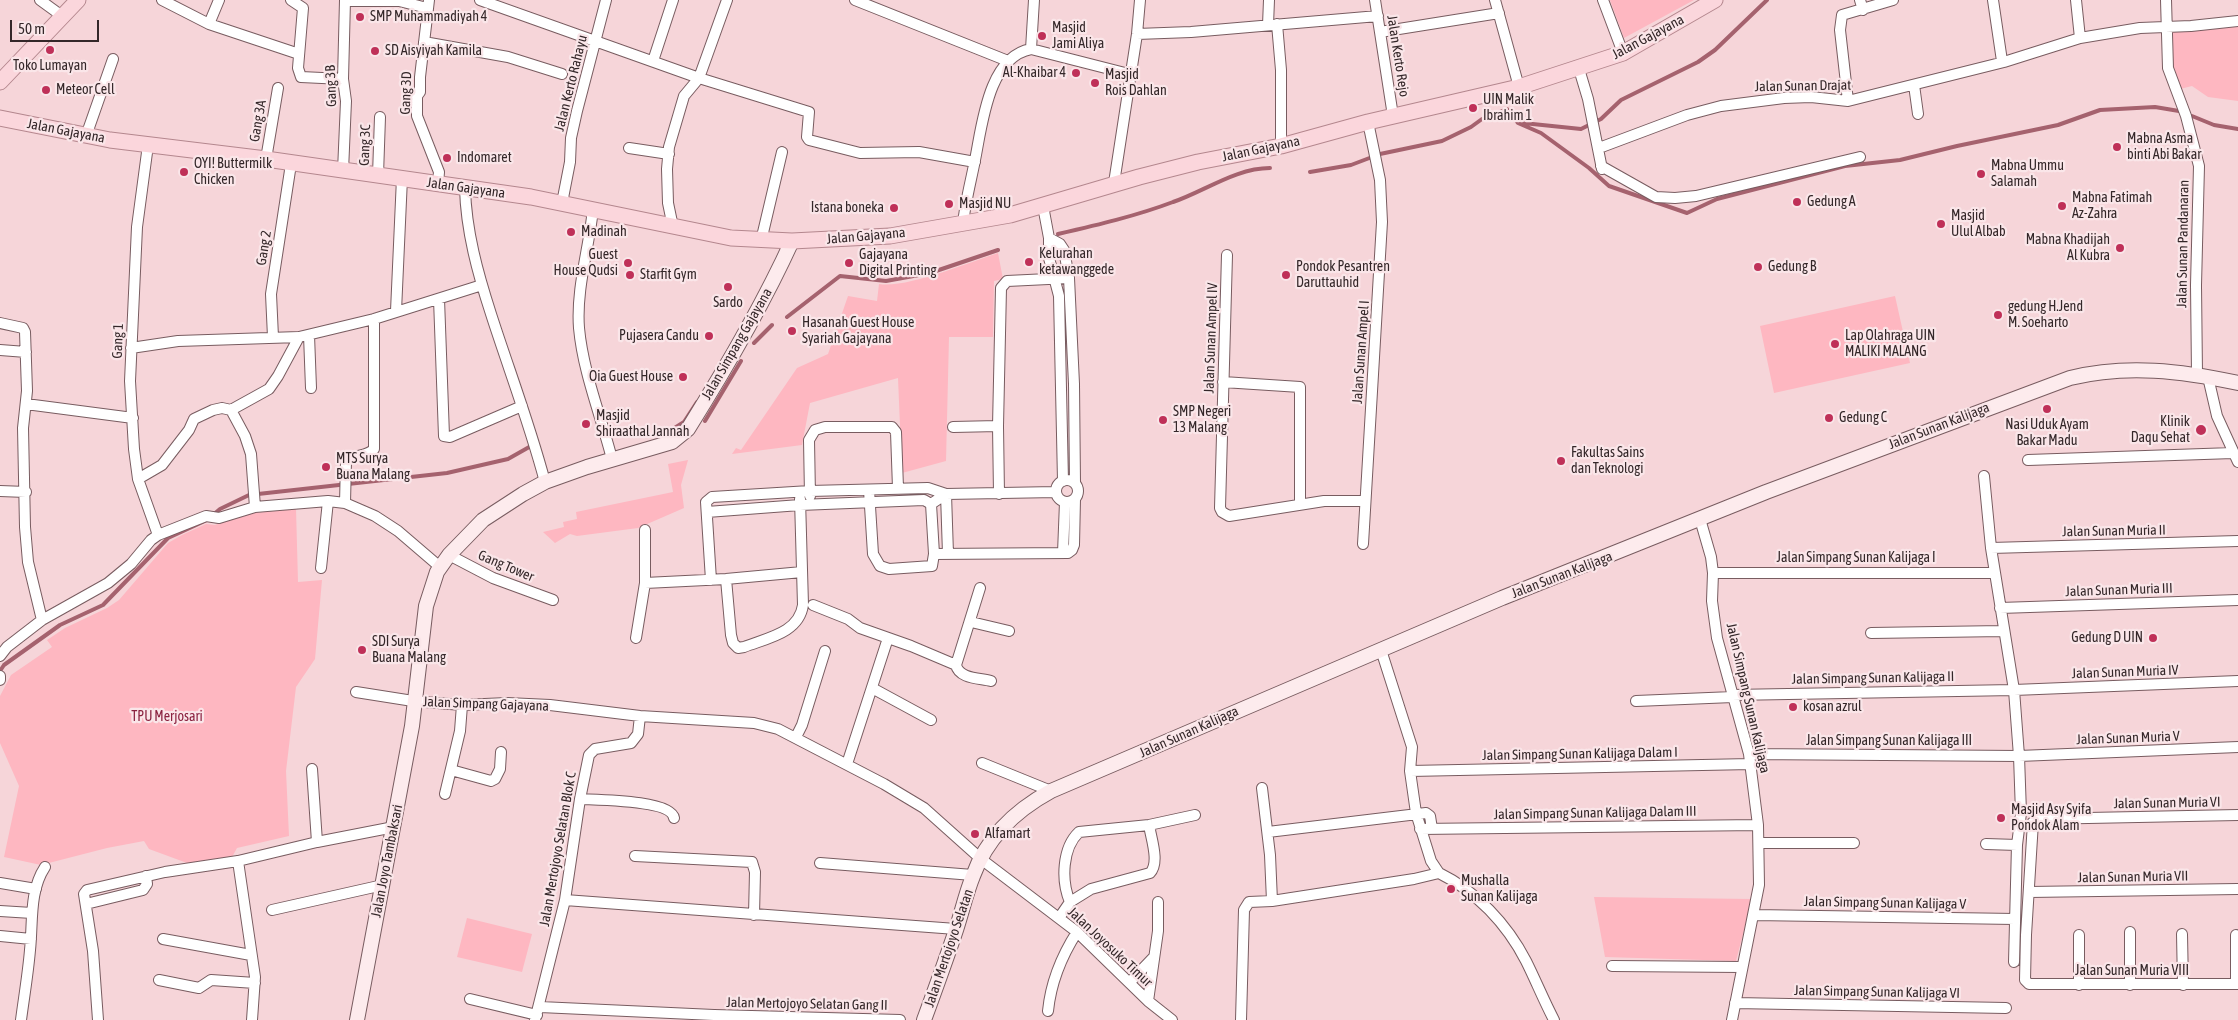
<!DOCTYPE html>
<style>
body{margin:0}
#map{position:relative;width:2238px;height:1020px;overflow:hidden;background:#f6d5d9;font-family:"Asap Condensed",sans-serif}
canvas{display:block}
.scale{position:absolute;left:10px;top:20px;width:89px;height:22px;box-sizing:border-box;border:2px solid #342729;border-top:0;padding-left:6px;font-size:15px;line-height:18px;white-space:nowrap;color:#342729;-webkit-text-stroke:4px #fae6e9;paint-order:stroke}
</style>
<div id="map">
<canvas width="2238" height="1020"></canvas>
<div class="scale">50 m</div>
</div>
<script>
const ctx = document.querySelector('canvas').getContext('2d');
ctx.lineJoin = 'round';
function paint(path, color) {
  ctx.fillStyle = color;
  ctx.fill(path, 'evenodd');
}
function trace(path, color, width, dash) {
  ctx.strokeStyle = color;
  ctx.lineWidth = width;
  ctx.lineCap = dash ? 'butt' : 'round';
  ctx.setLineDash(dash || []);
  ctx.stroke(path);
}
function write(font, color, halo, rows, align = 'center') {
  ctx.font = font + ' "Asap Condensed",sans-serif';
  ctx.lineWidth = 4.5;
  ctx.setLineDash([]);
  ctx.textBaseline = 'middle';
  ctx.strokeStyle = halo;
  ctx.fillStyle = color;
  for (const [text, x, y, turn = 0] of rows) {
    ctx.save();
    ctx.translate(x, y);
    ctx.rotate((+turn || 0) * Math.PI / 180);
    ctx.textAlign = isNaN(turn) ? turn : align;
    if (halo) ctx.strokeText(text, 0, 0);
    ctx.fillText(text, 0, 0);
    ctx.restore();
  }
}
paint(new Path2D(`
 M1610 0H1694L1624 38Z
 M2238 24V101L2208 97 2192 86 2180 89 2171 71 2170 32Z
 M998 253 1003 279 994 281 993 337H949L946 461 902 473 898 378 810 403 802 445 732 454 736 448 741 450 797 368 828 354 848 296 877 301 879 284C905 289 970 262 998 253Z
 M1895 296 1910 363 1774 393 1760 326Z
 M688 460 681 485 684 508 638 528 577 536 570 534 555 543 543 532 564 527 563 522 577 519 576 512 673 492 668 464Z
 M296 509 298 582 322 580 315 659 296 687 286 771 289 836 237 848 231 859 187 863 149 849 144 841 107 848 41 865 4 857 19 786 0 743V696L11 675 52 647 47 640 65 628 107 608 119 600 168 543 182 535 206 524 215 525 243 514Z
 M1594 897 1752 899 1736 961 1605 957Z
 M467 918 532 934 522 972 457 957Z`), '#feb7c1');
trace(new Path2D(`
 M2192 116 2214 125 2238 129
 M1523 123 1581 129 1601 119 1621 100 1698 62 1715 50 1767 0
 M1310 172 1351 165 1380 154 1442 141 1471 127 1482 119 1507 109 1518 123 1541 133 1589 168 1609 186 1687 213 1717 199 1845 166 1900 160 1957 146 2058 125 2100 110 2155 107 2179 111
 M1058 234C1097 225 1136 216 1173 202 1205 191 1236 168 1270 168
 M787 317 840 276 886 281 930 273 998 250
 M754 343 772 325
 M705 421 741 361
 M673 429 684 422 697 402
 M662 431 674 429
 M213 515 220 509 249 495 447 473 508 459 531 446
 M0 671 4 665 60 625 103 605 168 538 207 520`), '#a5626e', 4);
const street = new Path2D(`
 M40 0 62 16
 M162 0 209 24 299 54
 M291 0 303 8 298 68 301 77 343 79
 M429 0 420 77V92L417 96V116L439 172 438 184
 M480 0 699 78 809 112 807 137 809 140 860 153 919 152 975 162
 M855 0 1008 61
 M1375 0 1393 116
 M1495 0 1519 87
 M1603 0 1623 53
 M1860 0 1863 10
 M1993 0 2002 61
 M2076 0 2080 38
 M2166 0 2168 68 2186 116 2199 166 2196 285 2197 374
 M345 1H399L427 8
 M209 24 219 0
 M1277 24 1281 70V146
 M1268 25 1269 0
 M1380 32 1499 13
 M1137 34 1191 32 1378 16
 M424 42 508 57 562 74
 M1031 49 1034 0
 M653 61 673 0
 M1579 69 1588 99 1602 169
 M1914 85 1918 114
 M1848 101 1840 30 1842 15 1893 0
 M86 136 113 59
 M148 145 137 227 130 381 134 449 138 479 158 535
 M629 148 669 154
 M1599 148 1687 115 1721 106 1784 98 1811 97 1848 101 2004 62 2080 38 2140 28 2191 26 2238 21
 M266 159 278 88
 M1601 166 1656 197 1675 198 1696 196 1860 157
 M343 171 346 101 343 79 345 0
 M378 175 380 117
 M1114 183 1137 34 1140 0
 M465 188C466 231 478 274 491 314 509 370 530 425 545 482
 M562 203 570 162 571 138 577 111 606 0
 M1043 206 1049 238V258L1059 296 1063 481
 M593 209C589 248 576 289 579 328 583 372 601 416 612 459
 M963 224C965 203 971 181 975 160 982 126 988 57 1031 49L1129 74
 M673 227 668 203 667 169 669 147 684 96 699 78 727 0
 M1049 238 1060 244 1064 250 1069 278 1074 384 1075 483
 M761 241 782 152
 M1227 255 1220 508 1222 512 1229 516 1324 501H1365
 M439 299 444 436 450 437 522 406
 M396 311 402 178
 M0 323 23 328 25 332 27 391 23 428 25 527 28 562 42 620
 M309 335 311 388
 M273 337 271 294 291 164
 M131 348 178 341 299 337 374 319 482 285
 M0 350 26 352
 M2208 377 2217 416 2238 462
 M1223 382 1300 387V504
 M26 404 133 418
 M231 410 245 436 251 454 255 507
 M953 427 998 426
 M2028 460 2233 453
 M1984 476 1991 548 2014 690 2019 756 2021 813 2017 845 2014 962
 M138 479 162 465 189 430 194 419 213 410 222 408 231 410 269 389 278 376 299 337
 M1056 491a11 11 0 1 1 22 0a11 11 0 1 1-22 0Z
 M869 490 873 554 880 566 889 569 932 566 934 554 1068 553 1072 550 1074 545 1075 499
 M0 491 26 492
 M999 494 998 426 1001 288 1007 281 1069 278
 M810 496 809 440 815 430 825 427H892L896 432 898 488
 M345 503 346 461C354 454 367 457 374 449V319
 M931 504 946 494 1056 492
 M707 512 800 505 924 500 931 504 934 554
 M1700 519 1711 557 1713 573 1712 601 1717 638 1749 754 1758 825 1759 885 1732 1020
 M1363 544 1382 222 1380 180 1368 122
 M1991 548 2238 541
 M1063 553 1065 502
 M449 555 493 578 553 600
 M321 568 328 501
 M1713 573H1995
 M726 579 731 635 733 643 738 648 744 647C767 638 799 633 803 605L800 499
 M711 580 706 502 712 497 810 491 928 488 946 494 948 554
 M645 583 726 579 802 572
 M813 605 848 619 860 628 911 646 956 665C959 679 980 678 991 681
 M2000 608 2238 600
 M971 622 1009 631
 M1871 633 2003 631
 M636 638 645 583V530
 M1381 650 1412 747 1410 771 1416 813 1431 861 1439 873
 M0 656 7 647 42 620 108 583 131 564 151 540 158 535 206 516 219 518 255 507 328 501 345 503 375 516 398 531 440 567
 M956 665 980 588
 M0 676V680
 M872 688 931 720
 M356 692 413 701 462 705 507 703 550 705 640 716 754 723 778 729 884 784 924 808 981 859 1077 932 1148 1001 1172 1020
 M1732 695 2014 690 2238 681
 M1636 701 1733 697
 M796 737 802 725 825 651
 M1749 754 2019 756 2238 747
 M982 763 1051 791
 M847 764 888 638
 M312 769 317 842
 M451 770 491 781 495 779 500 769 501 752
 M1410 771 1751 764
 M1262 788 1270 855 1272 901 1414 879 1439 873
 M445 794 460 731 462 705
 M580 799C597 800 671 800 674 818
 M2238 815 2038 819 2033 822 2026 935 2025 980 2029 984H2238
 M1420 829 1758 825
 M1268 832 1426 813 1430 816 1432 829
 M1759 843H1854
 M1986 844 2017 845
 M635 856 752 862 755 872 754 915
 M238 861 255 977 252 1020
 M820 863 973 875
 M1439 873C1476 891 1507 924 1526 961 1536 981 1544 1001 1554 1020
 M0 883 36 889
 M2029 892 2238 889
 M565 900 956 929
 M1070 902C1061 881 1062 848 1079 832L1149 825 1195 815
 M86 904 143 890 147 884 146 876
 M272 910 383 885
 M0 911 32 913
 M1754 915 2015 919
 M1059 918 1070 902 1091 889 1150 873C1160 863 1151 838 1149 825
 M2130 932V985
 M2182 934 2183 985
 M2079 935V985
 M0 936 31 939
 M163 939 251 955
 M1612 966 1742 967
 M159 980 199 988 211 980 255 983
 M1130 982 1153 958
 M2236 984V935
 M470 999 537 1015
 M1148 1001 1158 931V902
 M1735 1003 2006 1008
 M540 1007 714 1015 900 1020
 M1048 1011C1051 981 1061 957 1077 932
 M21 1020C24 997 28 974 30 950 33 923 29 891 45 867
 M98 1020 93 951 84 894 87 890 165 872 238 861 317 842 394 827
 M535 1020 565 900 580 799 589 755 595 749 631 743 638 734 640 716
 M1241 1020 1244 910 1249 902 1272 901`);
const secondary = new Path2D(`
 M357 1020 412 726 426 606 437 572 449 555 483 520 523 494 545 482 587 467 672 442 688 429C726 368 762 307 792 241
 M924 1020C935 990 946 960 956 930 962 912 966 893 973 876 987 837 1016 810 1051 791L1502 598 1766 492 2070 378C2127 364 2182 371 2238 383`);
const primary = new Path2D(`
 M0 82 78 0
 M0 118 110 140 266 159 531 197 731 238 792 241 890 236 1010 215 1139 177 1198 162 1281 146 1368 122 1519 87 1623 53 1715 0`);
trace(street, '#785c60', 12);
trace(secondary, '#785c60', 16);
trace(primary, '#b4878e', 17);
trace(street, '#fff', 10);
trace(secondary, '#fdebed', 14);
trace(primary, '#fbd6dc', 15);
for (const [x, y, r, color] of [
 [360,17,5,"#bf3058"],
 [1042,36,5,"#bf3058"],
 [50,50,5,"#bf3058"],
 [375,51,5,"#bf3058"],
 [1076,73,5,"#bf3058"],
 [1095,83,5,"#bf3058"],
 [46,90,5,"#bf3058"],
 [1473,108,5,"#bf3058"],
 [2117,147,5,"#bf3058"],
 [447,158,5,"#bf3058"],
 [184,172,5,"#bf3058"],
 [1981,174,5,"#bf3058"],
 [1797,202,5,"#bf3058"],
 [949,204,5,"#bf3058"],
 [2062,206,5,"#bf3058"],
 [894,208,5,"#bf3058"],
 [1941,224,5,"#bf3058"],
 [571,232,5,"#bf3058"],
 [2120,248,5,"#bf3058"],
 [1029,262,5,"#bf3058"],
 [628,263,5,"#bf3058"],
 [849,263,5,"#bf3058"],
 [1758,267,5,"#bf3058"],
 [630,275,5,"#bf3058"],
 [1286,275,5,"#bf3058"],
 [728,287,5,"#bf3058"],
 [1998,315,5,"#bf3058"],
 [792,331,5,"#bf3058"],
 [709,336,5,"#bf3058"],
 [1835,344,5,"#bf3058"],
 [683,377,5,"#bf3058"],
 [2047,409,5,"#bf3058"],
 [1829,418,5,"#bf3058"],
 [1163,420,5,"#bf3058"],
 [586,424,5,"#bf3058"],
 [2201,430,6,"#bf3058"],
 [1561,461,5,"#bf3058"],
 [326,467,5,"#bf3058"],
 [2153,638,5,"#bf3058"],
 [362,650,5,"#bf3058"],
 [1793,707,5,"#bf3058"],
 [2001,818,5,"#bf3058"],
 [975,834,5,"#bf3058"],
 [1451,889,5,"#bf3058"]
]) {
  const dot = new Path2D();
  dot.arc(x, y, r, 0, 2 * Math.PI);
  ctx.fillStyle = color;
  ctx.fill(dot);
  trace(dot, '#fae6e9', 2);
}
write('14px', '#342729', '#fae6e9', [
 ["SMP Muhammadiyah 4",370,17],
 ["Masjid",1052,28],
 ["Jami Aliya",1052,44],
 ["SD Aisyiyah Kamila",385,51],
 ["Toko Lumayan",50,66,"center"],
 ["Al-Khaibar 4",1066,73,"right"],
 ["Masjid",1105,75],
 ["Rois Dahlan",1105,91],
 ["Meteor Cell",56,90],
 ["UIN Malik",1483,100],
 ["Ibrahim 1",1483,116],
 ["Mabna Asma",2127,139],
 ["binti Abi Bakar",2127,155],
 ["Indomaret",457,158],
 ["OYI! Buttermilk",194,164],
 ["Chicken",194,180],
 ["Mabna Ummu",1991,166],
 ["Salamah",1991,182],
 ["Mabna Fatimah",2072,198],
 ["Az-Zahra",2072,214],
 ["Gedung A",1807,202],
 ["Masjid NU",959,204],
 ["Istana boneka",884,208,"right"],
 ["Masjid",1951,216],
 ["Ulul Albab",1951,232],
 ["Madinah",581,232],
 ["Mabna Khadijah",2110,240,"right"],
 ["Al Kubra",2110,256,"right"],
 ["Kelurahan",1039,254],
 ["ketawanggede",1039,270],
 ["Guest",618,255,"right"],
 ["House Qudsi",618,271,"right"],
 ["Gajayana",859,255],
 ["Digital Printing",859,271],
 ["Pondok Pesantren",1296,267],
 ["Daruttauhid",1296,283],
 ["Gedung B",1768,267],
 ["Starfit Gym",640,275],
 ["Sardo",728,303,"center"],
 ["gedung H.Jend",2008,307],
 ["M. Soeharto",2008,323],
 ["Hasanah Guest House",802,323],
 ["Syariah Gajayana",802,339],
 ["Pujasera Candu",699,336,"right"],
 ["Lap Olahraga UIN",1845,336],
 ["MALIKI MALANG",1845,352],
 ["Oia Guest House",673,377,"right"],
 ["SMP Negeri",1173,412],
 ["13 Malang",1173,428],
 ["Masjid",596,416],
 ["Shiraathal Jannah",596,432],
 ["Gedung C",1839,418],
 ["Klinik",2190,422,"right"],
 ["Daqu Sehat",2190,438,"right"],
 ["Nasi Uduk Ayam",2047,425,"center"],
 ["Bakar Madu",2047,441,"center"],
 ["Fakultas Sains",1571,453],
 ["dan Teknologi",1571,469],
 ["MTS Surya",336,459],
 ["Buana Malang",336,475],
 ["Gedung D UIN",2143,638,"right"],
 ["SDI Surya",372,642],
 ["Buana Malang",372,658],
 ["kosan azrul",1803,707],
 ["Masjid Asy Syifa",2011,810],
 ["Pondok Alam",2011,826],
 ["Alfamart",985,834],
 ["Mushalla",1461,881],
 ["Sunan Kalijaga",1461,897]
], 'left');
write('14px', '#342729', '#fae6e9', [
 ["Jalan Gajayana",1648,37,-28],
 ["Jalan Kerto Rejo",1398,56,81],
 ["Jalan Kerto Rahayu",571,83,-76],
 ["Gang 3B",331,86,-92],
 ["Jalan Sunan Drajat",1803,86,-1],
 ["Gang 3D",406,93,-88],
 ["Gang 3A",258,121,-80],
 ["Jalan Gajayana",66,131,11],
 ["Gang 3C",365,145,-88],
 ["Jalan Gajayana",1261,149,-12],
 ["Jalan Gajayana",466,188,8],
 ["Jalan Gajayana",866,236,-5],
 ["Jalan Sunan Pandanaran",2183,244,-89],
 ["Gang 2",264,248,-81],
 ["Jalan Sunan Ampel IV",1211,338,-88],
 ["Gang 1",118,341,-88],
 ["Jalan Simpang Gajayana",737,344,-60],
 ["Jalan Sunan Ampel I",1361,352,-86],
 ["Jalan Sunan Kalijaga",1939,426,-21],
 ["Jalan Sunan Muria II",2114,531,-1],
 ["Jalan Simpang Sunan Kalijaga I",1856,558],
 ["Gang Tower",506,566,23],
 ["Jalan Sunan Kalijaga",1562,575,-21],
 ["Jalan Sunan Muria III",2119,590,-2],
 ["Jalan Sunan Muria IV",2125,672,-2],
 ["Jalan Simpang Sunan Kalijaga II",1873,678,-1],
 ["Jalan Simpang Sunan Kalijaga",1748,698,77],
 ["Jalan Simpang Gajayana",486,704,2],
 ["Jalan Sunan Kalijaga",1189,732,-24],
 ["Jalan Sunan Muria V",2128,738,-2],
 ["Jalan Simpang Sunan Kalijaga III",1889,741],
 ["Jalan Simpang Sunan Kalijaga Dalam I",1580,754,-1],
 ["Jalan Sunan Muria VI",2167,803,-1],
 ["Jalan Simpang Sunan Kalijaga Dalam III",1595,813,-1],
 ["Jalan Mertojoyo Selatan Blok C",558,849,-80],
 ["Jalan Joyo Tambaksari",387,861,-79],
 ["Jalan Sunan Muria VII",2133,877,-1],
 ["Jalan Simpang Sunan Kalijaga V",1885,903,1],
 ["Jalan Joyosuko Timur",1110,947,43],
 ["Jalan Mertojoyo Selatan",949,948,-71],
 ["Jalan Sunan Muria VIII",2132,971],
 ["Jalan Simpang Sunan Kalijaga VI",1877,992,1],
 ["Jalan Mertojoyo Selatan Gang II",807,1004,1]
]);
write('14px', '#8a213f', '#fae6e9', [
 ["TPU Merjosari",167,717]
]);
</script>
